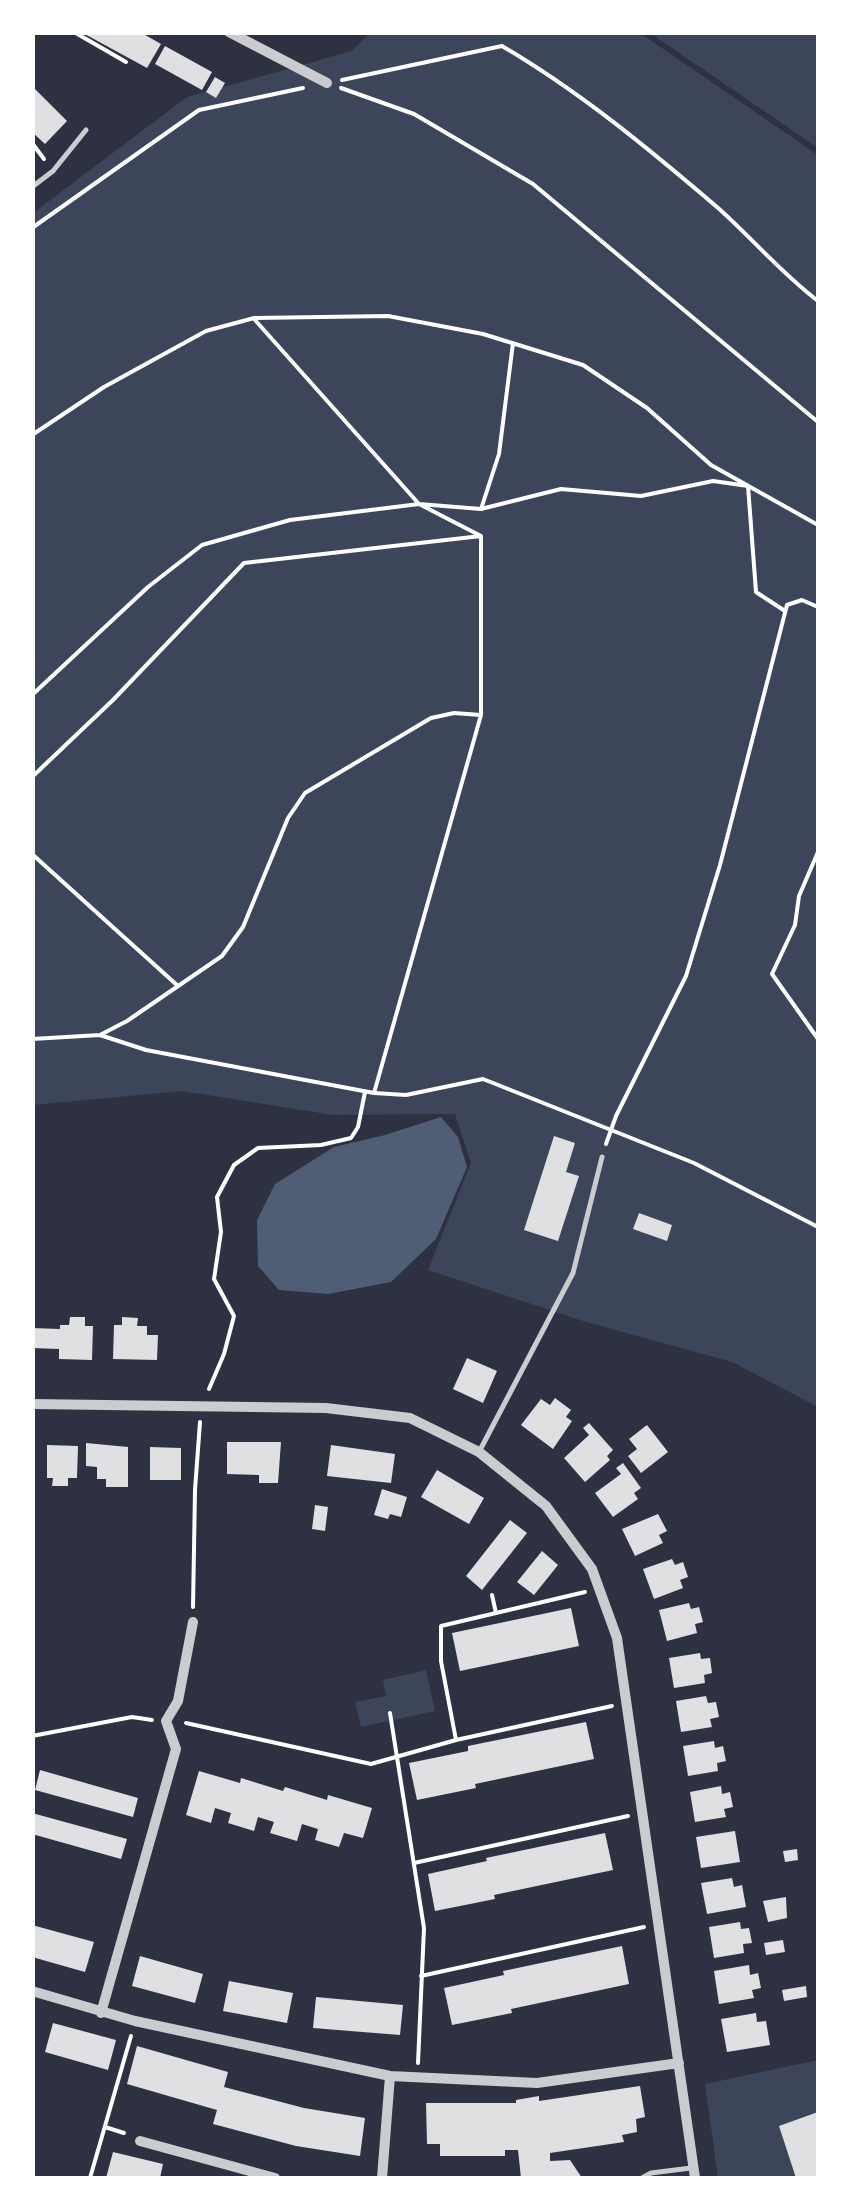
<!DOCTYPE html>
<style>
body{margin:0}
#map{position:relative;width:851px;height:2211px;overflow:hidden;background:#2d3142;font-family:"Source Sans 3",sans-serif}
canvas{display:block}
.frame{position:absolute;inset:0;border:35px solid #fff;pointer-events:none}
</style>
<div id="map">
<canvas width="851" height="2211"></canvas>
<div class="frame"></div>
</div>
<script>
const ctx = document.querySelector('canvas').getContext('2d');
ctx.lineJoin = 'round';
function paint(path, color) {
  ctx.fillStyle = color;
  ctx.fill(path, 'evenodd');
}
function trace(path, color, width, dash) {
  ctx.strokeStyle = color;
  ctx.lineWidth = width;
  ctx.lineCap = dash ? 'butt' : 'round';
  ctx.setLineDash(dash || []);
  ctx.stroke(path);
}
paint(new Path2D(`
 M370 33H640L818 155V1407L732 1362 583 1321 428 1270 471 1163 455 1114 333 1115 182 1091 33 1105V213L187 97 352 51Z
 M650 33H818V148Z
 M426 1670 435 1711 361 1727 355 1702 386 1696 383 1680Z
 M818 2060V2178H718L705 2084Z`), '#3c4559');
paint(new Path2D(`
 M441 1117 458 1137 467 1167 436 1239 391 1282 328 1294 279 1290 258 1266 257 1220 275 1184 334 1147 385 1135Z`), '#4f5d75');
paint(new Path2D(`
 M81 32H140L161 44 147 68Z
 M165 46 212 72 202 90 155 64Z
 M215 77 225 83 216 98 206 92Z
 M32 86 67 121 45 144 32 132Z
 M554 1136 575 1143 566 1172 579 1176 558 1241 524 1230Z
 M639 1213 672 1225 667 1241 633 1229Z
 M70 1317H85V1326H93L92 1360 59 1359V1349L32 1348V1328L60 1329V1325H69Z
 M122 1317 138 1318 137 1326H147V1335H158L157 1360 113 1359 114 1325H122Z
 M467 1358 497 1371 483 1403 453 1389Z
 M555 1398 571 1410 566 1417 572 1421 553 1449 521 1425 541 1399 550 1405Z
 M589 1423 613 1450 607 1456 610 1460 585 1482 564 1458 589 1435 583 1428Z
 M647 1425 668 1452 641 1473 628 1456 637 1449 629 1439Z
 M227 1442H281L278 1483H259V1475L227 1474Z
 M86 1443 128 1447V1487H106V1479H97V1467L86 1466Z
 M47 1445 78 1446 77 1478H68V1486H52L53 1478H47Z
 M331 1445 395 1454 391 1483 327 1476Z
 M150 1447 181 1448V1480H150Z
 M623 1463 641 1488 634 1493 638 1499 613 1517 595 1493 621 1474 616 1468Z
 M437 1470 484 1498 469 1524 421 1497Z
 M382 1489 407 1497 401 1517 390 1514 388 1519 374 1515Z
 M315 1505 328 1507 325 1531 312 1529Z
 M658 1514 667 1531 659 1535 663 1543 635 1556 622 1529Z
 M510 1520 527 1533 482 1590 466 1576Z
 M542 1551 558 1565 534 1595 517 1582Z
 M672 1559 675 1565 683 1562 688 1577 680 1580 683 1588 654 1599 643 1569Z
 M689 1603 691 1609 699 1607 703 1622 695 1624 697 1633 667 1641 659 1610Z
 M571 1608 579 1646 460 1671 452 1633Z
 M700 1653 701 1659 710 1658 712 1673 704 1675 705 1683 674 1688 669 1658Z
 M706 1696 708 1703 716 1702 719 1717 710 1719 712 1727 681 1732 676 1701Z
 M586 1722 594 1759 475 1784 476 1788 417 1800 409 1763 468 1751V1746Z
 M714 1741 715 1748 723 1746 726 1761 717 1763 718 1771 688 1776 683 1746Z
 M40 1770 138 1798 133 1817 35 1790Z
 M199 1771 240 1783 241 1778 283 1791 285 1787 327 1800 328 1795 372 1808 363 1838 344 1833 339 1847 315 1840 318 1829 302 1824 297 1841 270 1833 274 1822 258 1817 254 1831 228 1823 231 1813 215 1808 211 1823 186 1815Z
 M721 1786 722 1794 730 1792 733 1807 724 1809 726 1817 695 1822 690 1792Z
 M32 1813 127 1839 121 1859 32 1834Z
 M735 1831 740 1862 701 1868 696 1837Z
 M605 1833 613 1870 494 1895 495 1899 435 1911 428 1874 487 1861 486 1858Z
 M797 1849 798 1860 785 1862 783 1851Z
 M732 1878 734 1887 742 1885 746 1907 707 1914 701 1883Z
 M786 1897 787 1918 768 1922 763 1901Z
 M740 1922 741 1929 749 1928 752 1943 743 1944 744 1953 714 1958 709 1927Z
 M32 1925 94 1942 85 1972 32 1957Z
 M783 1940 785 1952 766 1955 764 1943Z
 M622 1946 629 1984 511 2009 512 2013 452 2025 444 1988 504 1975 503 1971Z
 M140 1956 203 1974 195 2003 132 1986Z
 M749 1965 750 1975 758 1973 761 1988 752 1990 754 1998 719 2004 714 1971Z
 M229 1981 293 1993 287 2023 223 2011Z
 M806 1986 807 1997 784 2001 782 1990Z
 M316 1997 403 2005 400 2035 313 2028Z
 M756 2013 757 2022 766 2021 770 2045 727 2052 721 2019Z
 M53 2023 116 2040 108 2070 45 2052Z
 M137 2046 228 2072 224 2087 304 2108 365 2118 360 2156 296 2146 213 2124 217 2110 127 2084Z
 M640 2086 645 2117 636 2119 637 2132 622 2135 624 2142 550 2153V2161L570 2160 582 2178H521L518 2150H505V2156H440V2144H427L426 2103H516V2100L539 2096V2101Z
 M818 2112V2178H796L779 2126Z
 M113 2152 163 2164 160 2178H106Z`), '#e0e0e3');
trace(new Path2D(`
 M74 32 126 62
 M342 80 502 46C579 91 649 149 717 207 752 238 781 273 818 301
 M341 88 414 114 533 184 818 422
 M32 143 44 159
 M32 228 199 110 303 88
 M255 320 419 504 481 536V715
 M32 435 104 387 206 331 254 318 388 316 483 334 583 365 647 408 711 465 818 525
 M481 509 499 454 513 343
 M32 695 148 587 202 545 290 520 419 504 481 509 561 489 641 496 713 481 748 486 756 592 785 611
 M32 777 113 700 244 563 481 536
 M818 852 799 896 795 925 772 974 818 1039
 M32 854 178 986
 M32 1039 100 1035 127 1021 222 956 243 927 288 818 305 793 431 718 454 713 481 715 374 1093 146 1050 100 1035
 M374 1093 406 1095 483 1079 694 1163 818 1227
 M606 1144 616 1116 686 976 720 865 787 605 802 600 818 607
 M209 1389 224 1354 234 1316 214 1279 221 1232 217 1197 234 1165 258 1148 321 1145 351 1138 358 1127 365 1092
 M492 1595 496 1613
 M193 1607 195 1490 200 1422
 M390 1713 424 1928 418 2063
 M186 1723 371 1764 456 1740 441 1661V1626L585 1592
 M32 1736 132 1717 152 1720
 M456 1740 612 1706
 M414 1863 628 1816
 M421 1976 644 1927
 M105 2127 124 2133
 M90 2178 131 2036`), '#fff', 4);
trace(new Path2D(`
 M32 187 53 171 86 130
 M479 1452 573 1273 602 1157
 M642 2178 651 2173 691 2168`), '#caccd0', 5);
trace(new Path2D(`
 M229 32 327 83
 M32 1404 326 1408 410 1418 479 1452 546 1506 592 1569 617 1638 695 2178
 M32 1991 135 2021 390 2076 537 2083 679 2063
 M101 2013 176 1749 166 1721 178 1701 193 1622
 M140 2141 275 2178
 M382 2178 390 2076`), '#caccd0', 10);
</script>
